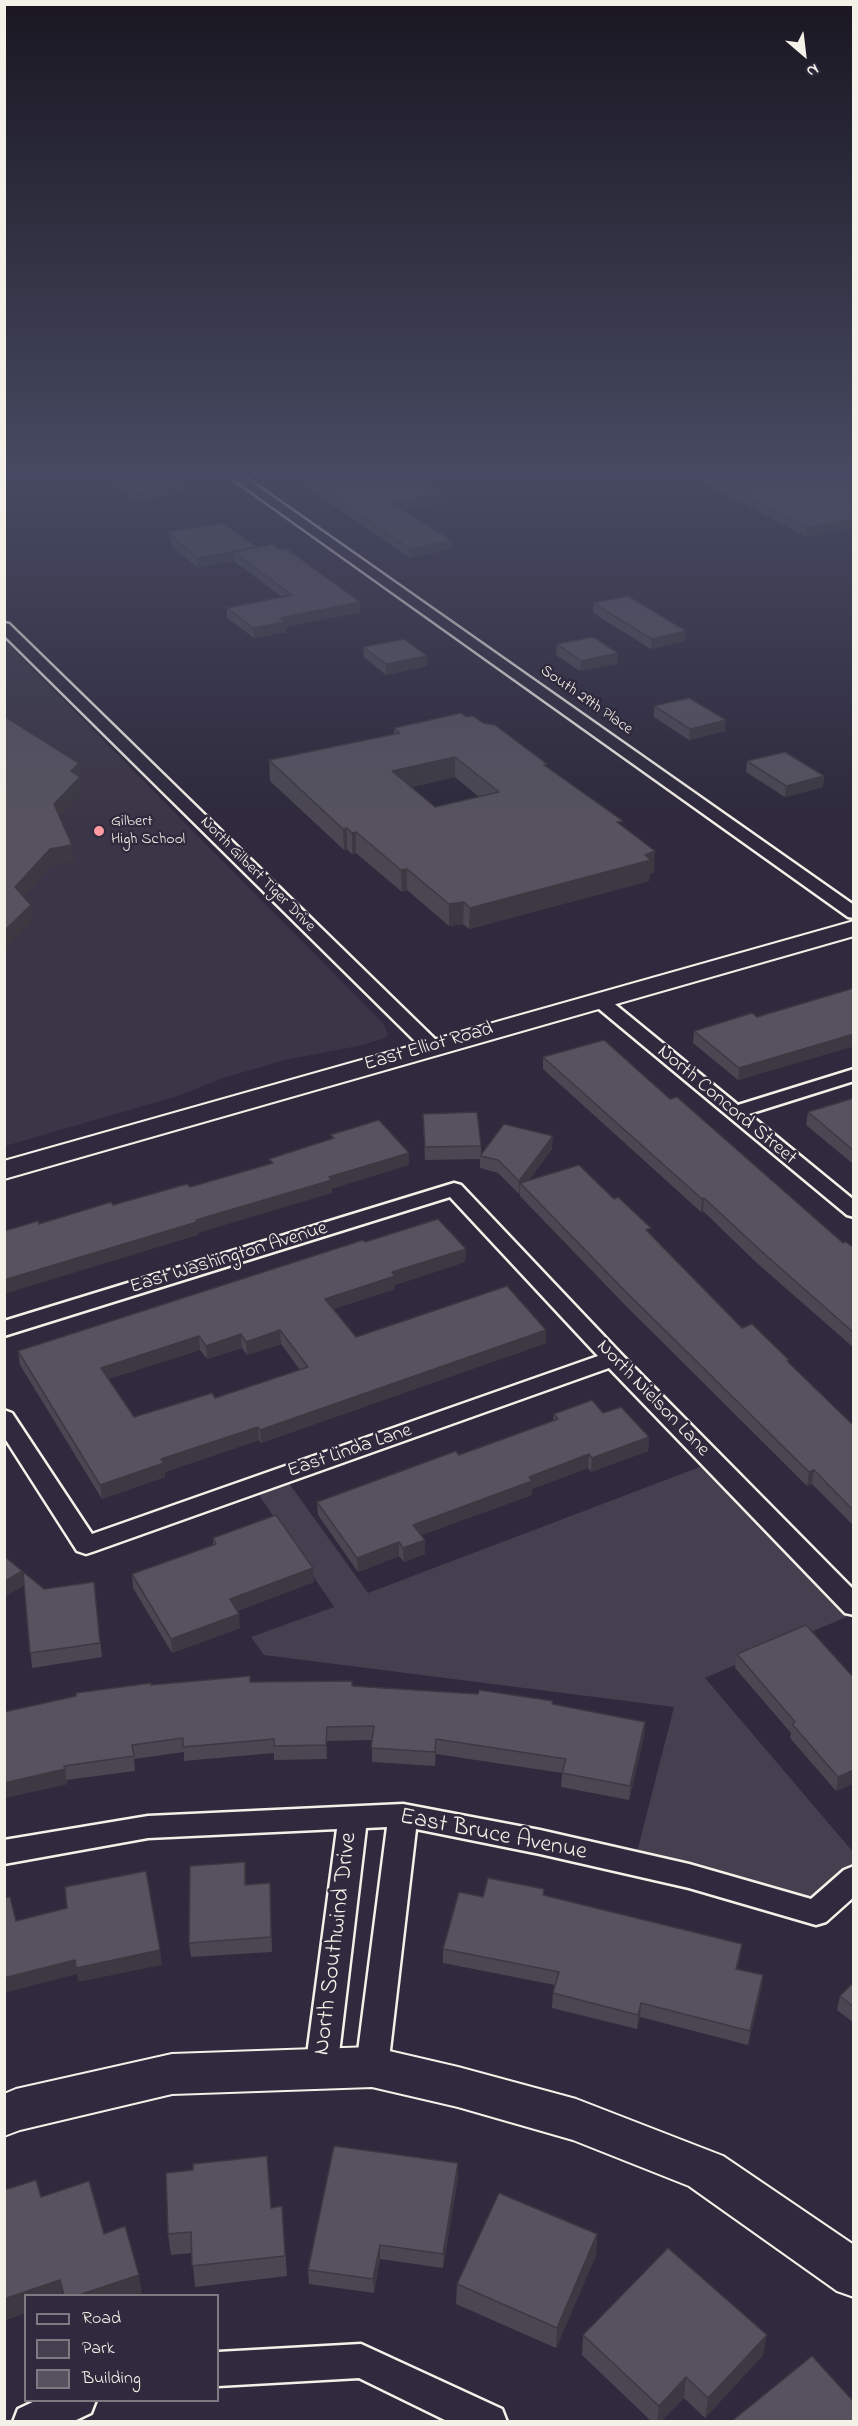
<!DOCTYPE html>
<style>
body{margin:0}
#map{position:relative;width:858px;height:2426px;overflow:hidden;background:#2f2a3d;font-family:"Indie Flower",sans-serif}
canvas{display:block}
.frame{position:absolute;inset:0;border:6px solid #f4f1e8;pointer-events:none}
.legend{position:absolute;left:24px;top:2294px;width:195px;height:108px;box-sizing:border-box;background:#2f2a3d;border:2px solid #7e7a81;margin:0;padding:8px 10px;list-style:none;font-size:18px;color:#f4f1e8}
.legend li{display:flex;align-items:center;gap:12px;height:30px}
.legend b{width:30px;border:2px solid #7e7a81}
.north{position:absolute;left:774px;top:24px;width:60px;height:60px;-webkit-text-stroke:4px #2f2a3d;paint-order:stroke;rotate:152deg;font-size:16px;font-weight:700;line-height:24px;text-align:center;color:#f4f1e8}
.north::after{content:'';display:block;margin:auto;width:21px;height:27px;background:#f4f1e8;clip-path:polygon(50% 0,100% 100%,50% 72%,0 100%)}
</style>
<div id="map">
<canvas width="858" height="2426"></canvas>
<div class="frame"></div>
<ul class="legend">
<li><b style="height:8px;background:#2f2a3d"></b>Road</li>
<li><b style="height:16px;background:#454050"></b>Park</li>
<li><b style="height:16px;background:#56525f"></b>Building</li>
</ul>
<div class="north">N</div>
</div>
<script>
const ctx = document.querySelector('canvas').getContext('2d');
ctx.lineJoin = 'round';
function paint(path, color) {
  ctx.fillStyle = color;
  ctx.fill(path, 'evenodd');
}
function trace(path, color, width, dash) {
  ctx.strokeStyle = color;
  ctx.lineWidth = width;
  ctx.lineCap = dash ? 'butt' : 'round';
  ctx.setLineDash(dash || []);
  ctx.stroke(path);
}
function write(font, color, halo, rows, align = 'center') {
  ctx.font = font + ' "Indie Flower",sans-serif';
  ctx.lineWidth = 5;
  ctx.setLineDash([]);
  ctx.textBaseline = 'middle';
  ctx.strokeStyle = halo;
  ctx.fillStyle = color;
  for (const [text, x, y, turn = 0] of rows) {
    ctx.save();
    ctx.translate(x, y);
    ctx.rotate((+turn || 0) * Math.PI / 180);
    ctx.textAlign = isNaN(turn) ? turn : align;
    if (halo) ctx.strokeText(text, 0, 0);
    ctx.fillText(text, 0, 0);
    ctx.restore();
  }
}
paint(new Path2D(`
 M4 640 383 1023 388 1034 385 1038 363 1045 285 1060 223 1078 178 1096 5 1146Z`), '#3b3647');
paint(new Path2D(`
 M713 1462 853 1614 705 1678 853 1852V1878L816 1913 634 1864 674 1707 264 1655 251 1637 334 1607 253 1486 283 1475 368 1593Z`), '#454050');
const street = new Path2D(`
 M232 478H246L854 905V918L848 917Z
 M4 623 9 624 439 1043 441 1047 439 1051H425L4 635Z
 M599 994 605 996 738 1105 854 1069V1081L749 1114 854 1200V1217L847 1215 593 1004 590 1000 593 996Z
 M454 1183 461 1185 621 1354 854 1590V1615L845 1613 609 1368 95 1551 86 1554 77 1551 4 1437V1410L12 1413 92 1534 598 1356 450 1197 4 1336V1321Z
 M403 1804 540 1830 689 1864 811 1899 844 1870 854 1866V1897L826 1922 816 1925 689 1888 540 1854 416 1829 388 2067 383 2077 372 2081 361 2077 356 2067 387 1827 366 1828 337 2070 332 2080 321 2084 310 2080 305 2070 337 1829 148 1838 4 1864V1840L148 1816Z
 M361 2344 502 2409 507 2422H449L359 2378 218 2386V2352Z
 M37 2400H96L91 2413 72 2422H13L18 2409Z`);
const secondary = new Path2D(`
 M854 921V936L4 1179V1161Z
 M372 2047 458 2067 576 2099 723 2156 854 2245V2297L837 2291 689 2186 573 2140 458 2107 372 2087 172 2094 20 2130 4 2136V2094L16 2089 172 2054Z`);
trace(street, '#f4f1e8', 5);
trace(secondary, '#f4f1e8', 4);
paint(street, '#2f2a3d');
paint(secondary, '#2f2a3d');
paint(new Path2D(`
 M106 478H174L183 493 136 501Z
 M698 478H854V527L806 537 698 480Z
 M306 479 445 502 403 510 452 541V549L410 558 306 487Z
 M169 532 256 548 360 602V612L285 627 286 632 254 638 227 618V608L282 597 234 561 198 568 172 547V543L170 542Z
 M593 603 685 641 651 649 593 613Z
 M557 644 618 664 580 671 556 655Z
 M363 647 427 666 386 675 364 657Z
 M654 706 725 731 689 740 654 717Z
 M466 717 547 767 622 826 654 872 650 874 649 881 469 929 463 924 449 926 407 890 402 892 356 853 352 854 347 849 344 850 270 781 269 760 394 734V728ZM455 777 479 797 435 807 411 787Z
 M747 761 824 776 823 787 785 797 746 772Z
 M854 988V1046L738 1080 693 1043 694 1031 757 1017Z
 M543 1057 670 1099 843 1243 854 1248V1348L758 1264 703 1211 701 1212 543 1069Z
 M854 1098V1162L852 1163 806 1125 808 1112Z
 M423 1114 481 1146V1155L552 1149 529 1180 650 1234 742 1328 789 1364 854 1426V1526L812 1484 807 1486 625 1305 520 1196V1192L519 1194 498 1173 480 1168V1159L425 1160Z
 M365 1242 466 1249 465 1262 395 1285V1289L333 1309 356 1337 546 1330V1343L261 1443 259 1440 165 1472V1477L102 1499 20 1365 18 1351ZM281 1344 300 1370 215 1398 134 1417 108 1379 200 1350 207 1359 242 1348 247 1355Z
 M603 1413 649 1437 648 1451 591 1472 588 1468 532 1489V1495L421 1535 425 1554 404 1562 399 1556 358 1572 318 1515 317 1502 459 1455 553 1421 554 1414Z
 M213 1538 314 1582 237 1611 240 1628 172 1653 133 1588 132 1574 213 1545Z
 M4 1556 23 1580 44 1589 94 1582 102 1657 32 1668 24 1585 4 1597Z
 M737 1654 854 1678V1783L836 1791 790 1738 791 1733 735 1668Z
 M250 1682 352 1686 553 1704 645 1722 644 1736 629 1800 561 1787 562 1773 436 1754 435 1766 372 1762V1740L327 1741V1759L274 1760V1753L184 1761V1752L134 1759 135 1771 66 1780 67 1784 4 1798V1712L151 1685Z
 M245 1862 246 1884 270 1883 272 1952 191 1957 189 1943Z
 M544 1895 742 1944 737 1969 763 1975 761 1990 748 2045 640 2017 637 2029 552 2008 553 1993 555 1985 443 1963V1949L483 1897Z
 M854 1982V2023L837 2010 840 1996Z
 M458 2177 443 2268 380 2259 374 2293 309 2284 308 2270Z
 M282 2206 287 2276 195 2287 192 2253 171 2255 168 2234 271 2208Z
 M597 2234 596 2255 556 2348 456 2304 457 2284Z
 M583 2335 763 2355 705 2418 684 2398 661 2421H651L582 2355Z`), '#4a4752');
paint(new Path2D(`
 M183 484V493L136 501 135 492Z
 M445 493V502L393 512V503Z
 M854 518V527L806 537 807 528Z
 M452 541V549L410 558V549Z
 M256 547 234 552V561L198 568V558Z
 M360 602V612L285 627 286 632 254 638 253 628 280 618Z
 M686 631 685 641 651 649 652 639Z
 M618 653V664L580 671 581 661Z
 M427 656V666L386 675V664Z
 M726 720 725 731 689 740 690 729Z
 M455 757V777L393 792 392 771Z
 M79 763 82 793 56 820 54 804 71 771Z
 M824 776 823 787 785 797 786 786Z
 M347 828V849L344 850 343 829Z
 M356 832V853L352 854V833Z
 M72 845 74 862 52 865 17 903 15 887 50 849Z
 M655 851 654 872 650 874 649 881 469 929 470 908 645 855Z
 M407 869V890L402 892 401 870Z
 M464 902 463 924 449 926V904Z
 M31 905 33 921 6 949H4V931Z
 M854 1034V1046L738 1080 739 1068Z
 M553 1136 552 1149 524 1187 520 1183V1192L519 1194V1181Z
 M853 1150 854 1162 852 1163Z
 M409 1153V1165L332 1189V1193L198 1233V1235L4 1294V1280L196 1220 329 1177Z
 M704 1198 703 1211 701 1212 702 1199Z
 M466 1249 465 1262 395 1285V1289L325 1312V1299L392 1272Z
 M280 1330 281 1344 247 1355 246 1342Z
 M546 1330V1343L261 1443 260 1430Z
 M241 1334 242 1348 207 1359 206 1346Z
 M199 1336 200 1350 102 1381 101 1368Z
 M258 1427 259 1440 165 1472V1477L102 1499 100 1485 161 1459Z
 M649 1437 648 1451 591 1472 592 1458Z
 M589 1454 588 1468 532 1489V1495L413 1538V1525L529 1477Z
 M814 1470 812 1484 807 1486 809 1472Z
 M425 1540V1554L404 1562 403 1548Z
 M399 1542V1556L358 1572 357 1558Z
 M313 1568 314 1582 231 1613 230 1599Z
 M22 1571 24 1585 4 1597V1582Z
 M239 1614 240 1628 172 1653 171 1639Z
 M645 1722 644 1736 629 1800 630 1786Z
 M327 1727V1759L326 1745Z
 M436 1739V1754L435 1766V1752Z
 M65 1769 67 1784 4 1798V1783Z
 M854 1770V1783L836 1791 838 1777Z
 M742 1944 740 1958 734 1983 736 1969Z
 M160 1950 162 1965 78 1982 77 1974 4 1993V1978L75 1960Z
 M763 1975 761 1990 748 2045 750 2031Z
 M641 2003 640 2017 637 2029 638 2015Z
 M458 2163V2177L443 2268V2254Z
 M597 2234 596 2255 556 2348 557 2328Z
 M380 2245V2259L374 2293 373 2279Z
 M139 2275 142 2295H79Z
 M60 2280 63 2295H26V2313L4 2321V2299Z
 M767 2335 763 2355 705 2418 708 2398Z
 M686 2377 684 2398 661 2421H657L659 2406Z`), '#3c3942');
const building = new Path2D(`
 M117 478H174L183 484 135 492Z
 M314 478H419L445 493 393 503 452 541 410 549 306 479Z
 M710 478H854V518L807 528Z
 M223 523 256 547 198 558 172 537H175L169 532Z
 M273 544 281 550 287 549 360 602 280 618 285 622 253 628 227 608 292 595 234 552Z
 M628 596 686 631 652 639 593 603Z
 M593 637 618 653 581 661 557 644Z
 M404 639 427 656 386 664 363 647Z
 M689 698 726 720 690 729 654 706Z
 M461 713 466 717 473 716 483 723 495 725 547 764 544 765 623 821 617 822 655 851 645 855 651 860 470 908 464 902 449 904 407 869 401 870 356 832 352 833 347 828 343 829 269 760 400 733 394 728ZM455 757 499 792 435 807 392 771Z
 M4 716 79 763 71 771 80 777 54 804 72 845 50 849 15 887 31 905 4 931Z
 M785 752 824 776 786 786 747 761Z
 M854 988V1034L739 1068 694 1031 752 1013 757 1017Z
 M604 1040 670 1099 677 1097 843 1243 846 1242 854 1248V1333L760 1250 704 1198 702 1199 543 1057Z
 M854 1098V1150H853L808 1112Z
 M477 1112 481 1146 425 1147 423 1114Z
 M379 1120 409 1153 329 1177 332 1180 196 1220 197 1222 4 1280V1231L38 1221 39 1224 111 1202 113 1205 187 1184 190 1187 273 1163 269 1159 334 1138 330 1135Z
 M504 1124 553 1136 519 1181 498 1160 480 1156Z
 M579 1165 614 1199 618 1197 651 1228 646 1230 742 1328 752 1324 789 1360 787 1361 854 1426V1511L814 1470 809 1472 626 1292 520 1183Z
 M438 1219 466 1249 392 1272 395 1276 325 1299 356 1337 507 1286 546 1330 260 1430 258 1427 161 1459 164 1463 100 1485 18 1351 363 1240 365 1242ZM280 1330 308 1367 215 1398 212 1393 134 1417 101 1368 199 1336 206 1346 241 1334 246 1342Z
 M592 1400 603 1413 621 1407 649 1437 592 1458 589 1454 529 1477 532 1481 413 1525 425 1540 403 1548 399 1542 357 1558 317 1502 456 1451 459 1455 558 1419 554 1414Z
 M276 1515 313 1568 230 1599 239 1614 171 1639 132 1574 216 1544 213 1538Z
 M4 1556 22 1571 4 1582Z
 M23 1572 44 1589 94 1582 100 1643 30 1653Z
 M806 1625 854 1678V1770L838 1777 792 1724 795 1722 737 1654Z
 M250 1676V1682L352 1681V1686L478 1694 479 1690 553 1701 552 1704 645 1722 630 1786 562 1773 566 1759 436 1739 435 1752 371 1748 374 1726 327 1727 326 1745 274 1746V1739L183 1747V1738L132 1745 134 1756 64 1766 65 1769 4 1783V1712L76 1696V1693L151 1683V1685Z
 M245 1862V1885L270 1883 271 1937 189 1943 190 1866Z
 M146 1871 160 1950 76 1968 75 1960 4 1978V1898L10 1897 16 1921 67 1908 65 1887Z
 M488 1878 544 1889 543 1895 742 1944 736 1969 763 1975 750 2031 641 2003 638 2015 553 1993 559 1972 443 1949 459 1892 483 1897Z
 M854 1982V2007L840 1996Z
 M334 2146 458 2163 443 2254 380 2245 373 2279 308 2270Z
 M267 2156 271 2208 282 2206 285 2256 192 2266 191 2232 168 2234 166 2173 193 2170V2164Z
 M36 2180 41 2197 89 2181 104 2234 125 2226 139 2275 79 2295H64L60 2280 4 2299V2190Z
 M499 2193 597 2234 557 2328 457 2284Z
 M668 2248 767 2335 708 2398 686 2377 659 2406 583 2335Z
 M812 2356 854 2402V2421H732Z`);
paint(building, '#56525f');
trace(building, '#3c3942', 1.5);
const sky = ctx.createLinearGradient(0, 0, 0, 818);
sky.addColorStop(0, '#1a1722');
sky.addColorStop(0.58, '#474a62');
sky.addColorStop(1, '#474a6200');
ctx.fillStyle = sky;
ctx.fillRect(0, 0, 858, 818);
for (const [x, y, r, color] of [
 [99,831,6,"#ff9aa2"]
]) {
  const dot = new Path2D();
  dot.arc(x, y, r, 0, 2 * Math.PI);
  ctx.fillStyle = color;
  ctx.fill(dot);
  trace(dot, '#2f2a3d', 2);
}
write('16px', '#f4f1e8', '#2f2a3d', [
 ["South 29th Place",586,701,35],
 ["North Gilbert Tiger Drive",257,875,45]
]);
write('16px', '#f4f1e8', '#2f2a3d', [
 ["Gilbert",111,822],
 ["High School",111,840]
], 'left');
write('20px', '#f4f1e8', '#2f2a3d', [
 ["East Elliot Road",429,1048,-16],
 ["North Concord Street",726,1106,40],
 ["East Washington Avenue",229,1259,-17],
 ["North Nielson Lane",652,1399,46],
 ["East Linda Lane",350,1452,-19]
]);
write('24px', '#f4f1e8', '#2f2a3d', [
 ["East Bruce Avenue",493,1836,11],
 ["North Southwind Drive",337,1944,-83]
]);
</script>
